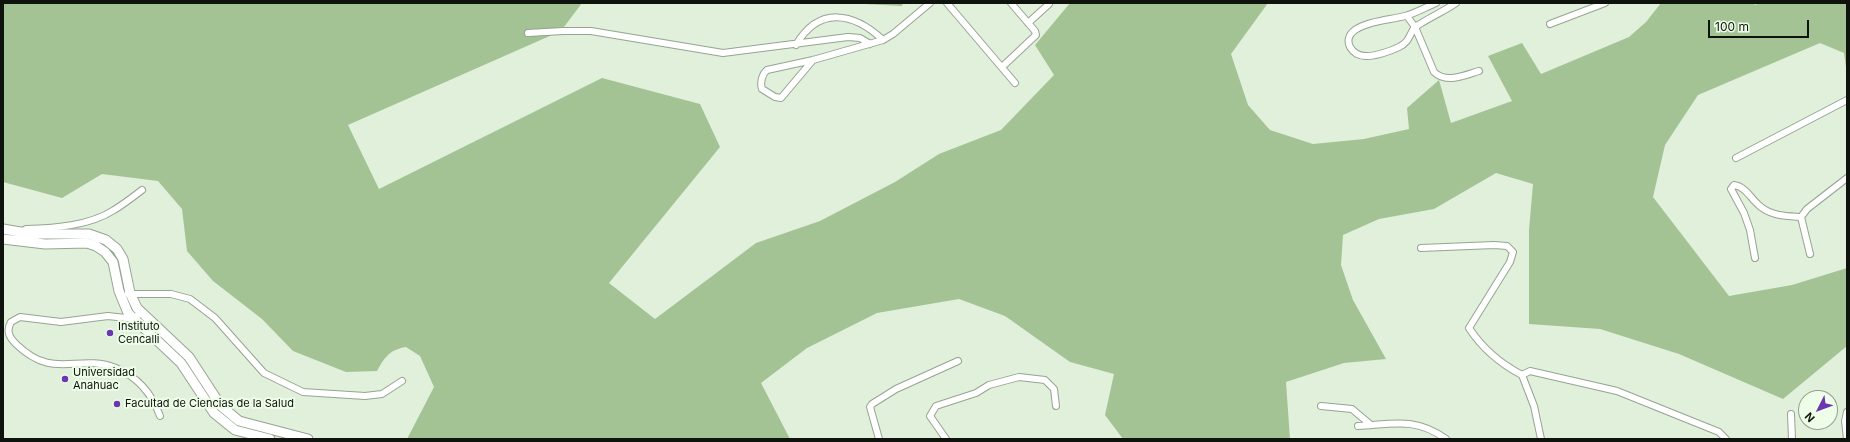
<!DOCTYPE html>
<style>
body{margin:0}
#map{position:relative;width:1850px;height:442px;overflow:hidden;background:#e1f0db;font-family:Inter,sans-serif}
canvas{display:block}
.frame{position:absolute;inset:0;border:4px solid #0f130d;pointer-events:none}
.north{position:absolute;left:1798px;top:390px;width:40px;height:40px;box-sizing:border-box;background:#eefde8;border:1px solid #959f90;border-radius:50%;rotate:228deg;font-size:11px;font-weight:700;line-height:16px;text-align:center;color:#0f130d}
.north::after{content:'';display:block;margin:auto;width:14px;height:18px;background:#6a37ae;clip-path:polygon(50% 0,100% 100%,50% 72%,0 100%)}
.scale{position:absolute;left:1708px;top:20px;width:101px;height:18px;box-sizing:border-box;border:2px solid #0f130d;border-top:0;padding-left:5px;font-size:12px;line-height:14px;white-space:nowrap;color:#0f130d;-webkit-text-stroke:3px #eefde8;paint-order:stroke}
</style>
<div id="map">
<canvas width="1850" height="442"></canvas>
<div class="frame"></div>
<div class="north">N</div>
<div class="scale">100 m</div>
</div>
<script>
const ctx = document.querySelector('canvas').getContext('2d');
ctx.lineJoin = 'round';
function paint(path, color) {
  ctx.fillStyle = color;
  ctx.fill(path, 'evenodd');
}
function trace(path, color, width, dash) {
  ctx.strokeStyle = color;
  ctx.lineWidth = width;
  ctx.lineCap = dash ? 'butt' : 'round';
  ctx.setLineDash(dash || []);
  ctx.stroke(path);
}
function write(font, color, halo, rows, align = 'center') {
  ctx.font = font + ' Inter,sans-serif';
  ctx.lineWidth = 4;
  ctx.setLineDash([]);
  ctx.textBaseline = 'middle';
  ctx.strokeStyle = halo;
  ctx.fillStyle = color;
  for (const [text, x, y, turn = 0] of rows) {
    ctx.save();
    ctx.translate(x, y);
    ctx.rotate((+turn || 0) * Math.PI / 180);
    ctx.textAlign = isNaN(turn) ? turn : align;
    if (halo) ctx.strokeText(text, 0, 0);
    ctx.fillText(text, 0, 0);
    ctx.restore();
  }
}
paint(new Path2D(`
 M3 3H582L561 31 348 125 379 189 602 78 700 104 720 147 609 283 655 319 756 243 820 221 895 182 939 154 1001 130 1054 75 1035 45 1070 3H1268L1231 54 1248 105 1270 130 1313 144 1364 139 1409 129 1407 108 1439 80 1451 123 1512 101 1488 56 1522 43 1541 74 1629 37 1646 22 1661 3H1752L1756 5 1757 3H1847V74L1844 53 1820 43 1698 95 1665 145 1653 197 1729 296 1792 285 1847 268V346L1783 399 1679 354 1600 329 1529 324V230L1533 184 1496 173 1434 209 1379 219 1343 235 1341 265 1353 300 1386 359 1344 363 1286 382 1290 439H1123L1105 415 1114 374 1070 362 1005 316 959 299 877 313 807 348 761 383 790 439H407L434 387 420 356 406 347C389 350 385 357 377 371L346 372 293 351 262 319 213 281 187 251 182 209 158 181 102 174 62 198 3 182Z
 M844 3H903L902 6Z`), '#a3c395');
const minor = new Path2D(`
 M947 3 1015 83
 M1436 3C1426 7 1416 13 1405 16 1389 20 1369 21 1355 30 1341 40 1352 57 1367 56 1376 56 1391 51 1399 47 1409 42 1409 36 1414 28 1419 23 1448 9 1456 3
 M1407 16 1415 27 1434 72C1446 84 1465 75 1479 71
 M1028 23 1049 4
 M1550 24 1605 3
 M528 33 563 31H591L723 53 848 37 860 38 870 44
 M796 45C819 6 853 12 883 40
 M813 60 781 98 775 97 762 89C760 83 762 74 767 70L813 60 883 40 893 34 930 3
 M1002 67 1036 35 1035 31 1011 3
 M1736 158 1847 100
 M21 232 26 229C55 228 89 226 114 210 124 204 133 197 142 190
 M1421 248 1494 245 1507 246 1513 252 1510 262 1469 328C1482 348 1501 364 1522 375
 M1810 254 1801 217 1807 209 1847 178
 M1755 258 1750 230 1744 213 1731 189 1734 185C1747 187 1751 200 1761 207 1772 216 1787 216 1801 217
 M128 294H171L190 299 215 318 264 373 303 392 365 396 382 394 402 381
 M140 312 135 319 108 316 61 322 20 317 11 322C6 331 9 337 16 344 54 381 77 353 116 368 138 377 152 394 160 416
 M1522 375 1530 371 1617 391 1719 432 1726 439
 M1522 375 1534 406 1541 439
 M1321 406 1352 409 1371 425
 M1791 414 1792 439
 M1358 426C1393 424 1416 417 1446 439
 M879 439 870 407 872 404 896 389 958 361
 M946 439 930 416 936 406 976 393 989 385 1019 377 1045 380 1054 389 1056 406
 M1847 439 1845 421 1847 412`);
const secondary = new Path2D(`
 M3 229 32 234H89L106 240 117 249 123 259 130 293 137 308 189 357 221 406 239 421 308 439
 M3 239 45 244 87 243 96 246 105 252 113 262 119 291 128 313 181 363 214 413 235 430 270 439`);
trace(minor, '#96a491', 8);
trace(secondary, '#96a491', 11);
trace(minor, '#fff', 6);
trace(secondary, '#fff', 9);
for (const [x, y, r, color] of [
 [110,333,4,"#6a37ae"],
 [65,379,4,"#6a37ae"],
 [117,404,4,"#6a37ae"]
]) {
  const dot = new Path2D();
  dot.arc(x, y, r, 0, 2 * Math.PI);
  ctx.fillStyle = color;
  ctx.fill(dot);
  trace(dot, '#eefde8', 1.5);
}
write('11px', '#0f130d', '#eefde8', [
 ["Instituto",118,327],
 ["Cencalli",118,340],
 ["Universidad",73,373],
 ["Anahuac",73,386],
 ["Facultad de Ciencias de la Salud",125,404]
], 'left');
</script>
